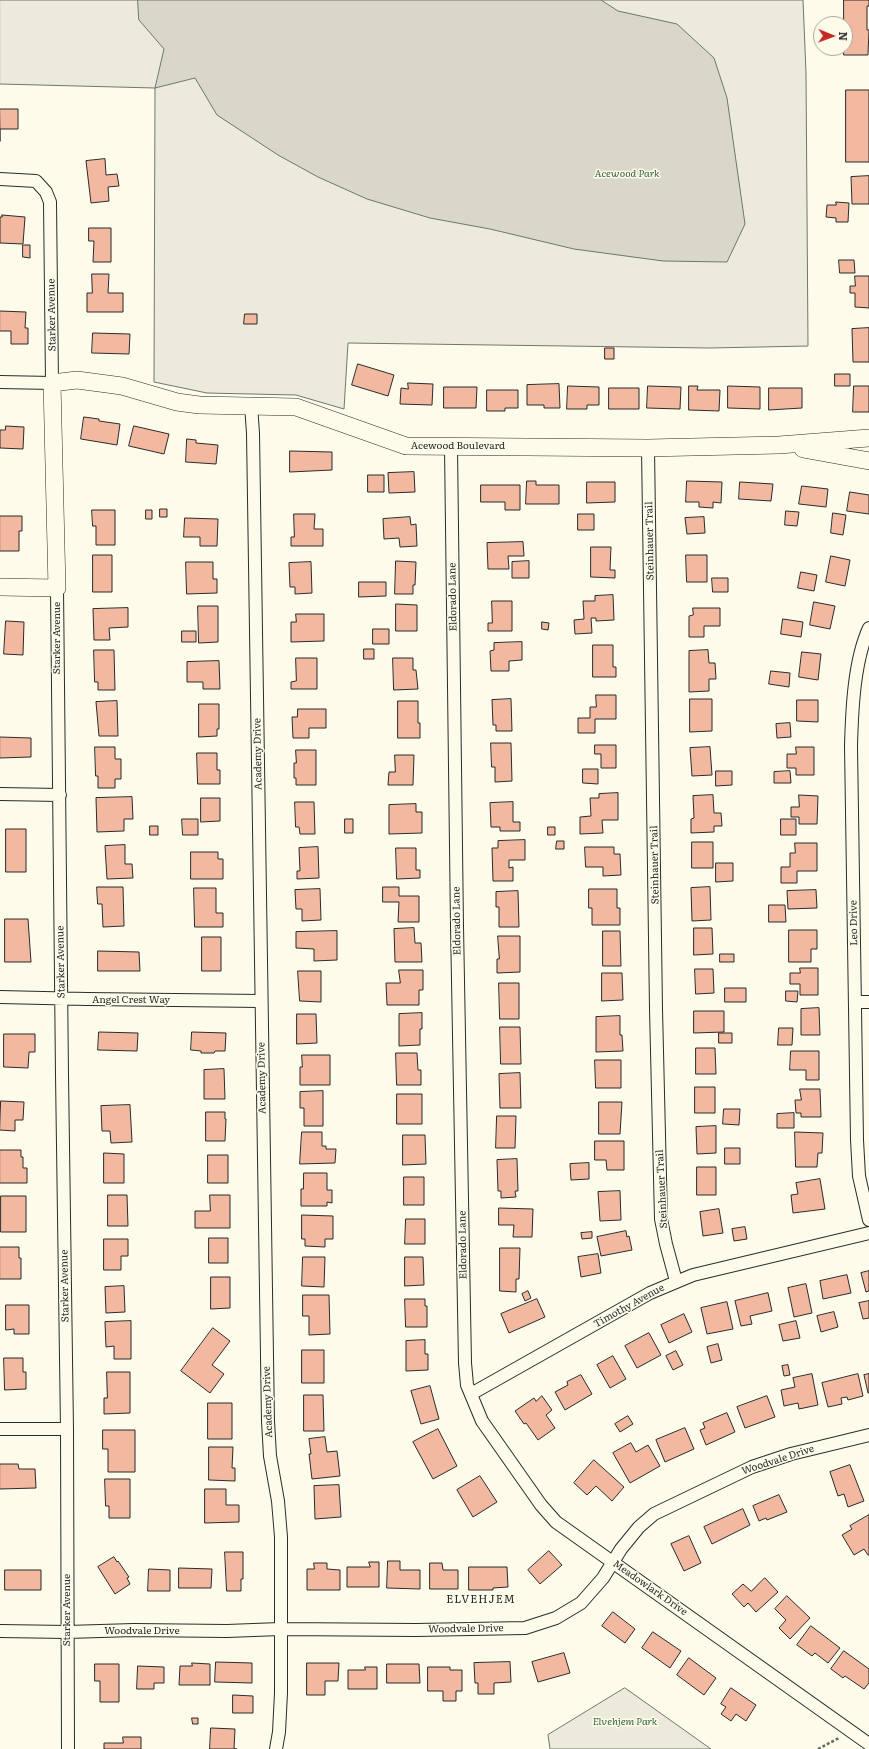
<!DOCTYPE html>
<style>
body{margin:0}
#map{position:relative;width:869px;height:1749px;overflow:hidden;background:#fdfbea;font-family:Literata,serif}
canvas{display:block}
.north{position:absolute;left:813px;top:16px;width:40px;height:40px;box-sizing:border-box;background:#fdfbea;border:1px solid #a9a89e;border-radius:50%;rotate:91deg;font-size:11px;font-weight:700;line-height:16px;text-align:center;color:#2b2b2b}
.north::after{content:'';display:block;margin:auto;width:14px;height:18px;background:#c62828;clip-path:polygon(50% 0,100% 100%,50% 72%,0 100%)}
</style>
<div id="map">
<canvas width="869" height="1749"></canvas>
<div class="north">N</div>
</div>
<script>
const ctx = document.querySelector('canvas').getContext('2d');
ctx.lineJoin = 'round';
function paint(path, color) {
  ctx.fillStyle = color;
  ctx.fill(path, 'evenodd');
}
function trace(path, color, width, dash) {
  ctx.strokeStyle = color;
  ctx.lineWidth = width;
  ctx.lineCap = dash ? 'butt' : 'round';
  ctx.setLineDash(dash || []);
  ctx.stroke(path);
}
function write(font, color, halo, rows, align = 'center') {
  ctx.font = font + ' Literata,serif';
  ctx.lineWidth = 3;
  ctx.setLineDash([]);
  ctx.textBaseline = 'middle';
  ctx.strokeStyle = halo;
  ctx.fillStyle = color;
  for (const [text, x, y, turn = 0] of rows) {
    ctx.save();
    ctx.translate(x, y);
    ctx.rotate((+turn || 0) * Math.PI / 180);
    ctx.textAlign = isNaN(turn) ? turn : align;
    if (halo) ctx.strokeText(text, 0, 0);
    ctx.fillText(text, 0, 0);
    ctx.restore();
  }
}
const green = new Path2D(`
 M0 0H803L806 73 808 346 710 348 348 343 344 409 296 395 207 393 154 382 155 88 0 84Z
 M625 1688 711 1749H550L548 1735Z`);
paint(green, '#ecebdb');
trace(green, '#74746e', 1);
const water = new Path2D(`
 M138 0H601L618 11 677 24 714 58 727 98 745 224 727 262 663 261 574 249 490 229 430 218 367 199 318 177 278 155 217 115 195 78 155 88 164 49 139 20Z`);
paint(water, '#d8d7c9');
trace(water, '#74746e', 1);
const building = new Path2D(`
 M844 0H869V6H867V30H869L868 55H844Z
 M846 90H869V162H846Z
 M0 109H18V129H0V141Z
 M105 159 106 175 117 174 119 186 108 187 109 201 91 203 86 161Z
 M869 176V204H852L851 177Z
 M836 202 849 203 848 222H836V218L826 217 827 205H836Z
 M2 215 25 217 23 244 0 243V217H2Z
 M89 228H111V262H93L94 241H89Z
 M23 245H30V258L23 257Z
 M839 260H854L855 273H840Z
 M92 274H109L108 293H123V312H87V293H92Z
 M855 276H869V308L855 307V293H850V286H855Z
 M0 311 26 312 25 328H28V344H11V331H0Z
 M245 314H257V324H244Z
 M869 328V362H853L852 329Z
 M93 333 130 334 129 354 92 353Z
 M605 348H614V359H605Z
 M358 364 394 375 388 396 352 385Z
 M835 374H850V386H835Z
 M408 383 433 384 432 405 400 404 401 388 408 389Z
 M559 384 560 408H544V405H527V385Z
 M568 386 599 387V405H587V409H567Z
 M648 386 681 387 680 409 647 408Z
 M689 386H698L697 390H720L719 411 689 410Z
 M728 386 760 387V409L728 408Z
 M854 386H869V412H853Z
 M444 387H477L476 408H444Z
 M609 388H639V409H609Z
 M769 388H802V408L769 410Z
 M487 390H518V408H505V411H487Z
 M84 417 99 419V421L120 424 117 445 81 439Z
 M6 426 24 427 23 449 0 448V430H5Z
 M134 426 169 434 164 454 129 446Z
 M187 439 196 440V443L218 445 216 464 186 462Z
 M290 451 332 452V470L290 472Z
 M414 472 415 492 389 493 388 473Z
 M368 475H384V492H368Z
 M527 481H536V485H559V504H526Z
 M687 481 722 482 721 503 713 502V508L699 507V502H686Z
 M587 482H615V502L587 503Z
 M740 482 773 484 771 501 739 499Z
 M481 485H520V510H505V502H481Z
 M802 486 828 489 826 507 799 504Z
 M850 492 869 495V514L847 511Z
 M160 509H167V517H160Z
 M92 510H115V545H96V526H93Z
 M146 510H152V519H146Z
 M786 511 799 512 797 526 785 525Z
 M833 513 846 515 843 535 831 533Z
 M294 514H315L314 529H323V546H291V537H294Z
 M578 514H594V530H578Z
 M0 516H22V531H19V551H0Z
 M410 517 411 525 416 524 417 546 400 547 399 538 384 539 383 519Z
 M704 517 705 533 687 534 685 518Z
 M185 518 218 519 217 546H200V537H184Z
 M523 542 524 556H508L509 569H488L487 543Z
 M591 547H611L610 570H615V578L591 577Z
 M93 555H112V592H93Z
 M686 555H707V582H687Z
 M831 556 850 560 845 586 826 582Z
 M396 561 416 562 415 585H413V594H395Z
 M529 561V578H512V562Z
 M186 562H213V579H217V593L187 594Z
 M311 562 312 593 295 594V587H290L289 563Z
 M801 572 817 575 814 591 798 588Z
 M712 578H728V592H713Z
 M359 582H386V596L359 597Z
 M613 595 614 620 596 621V618H591L592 633 575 634 574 620 584 619 583 601H595V596Z
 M492 601H512V631H488V623H492Z
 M814 602 835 606 830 629 810 625Z
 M396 604 417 605V631H396Z
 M198 606H218V642L199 643Z
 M128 608V627L109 628 110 640H94L93 609Z
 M693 608H720V626H704V637H689V616L693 615Z
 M296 614H324V641L291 642V622H296Z
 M783 619 803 622 801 637 781 634Z
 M6 621 24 622 23 655 4 654Z
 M542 622 549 623 548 630 542 629Z
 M373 629H389V644H373Z
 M182 631H196V642H182Z
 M522 642V660L509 661V671H491L490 651 494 650V643Z
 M593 645H613V667H616V677H593Z
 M364 649H374V659H364Z
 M94 650H114L115 690H98V682H95Z
 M708 650 709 663H715L716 679H709V691L689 692V651Z
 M802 652 821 654 818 680 799 677Z
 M296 658H317V689H291V682L296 681Z
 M393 658H413V670H416L418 689 394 690Z
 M219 661 220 689H203V682H187V662Z
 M771 671 790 673 789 687 769 684Z
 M596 695H616V719H595V733H578V718H590V707H596Z
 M511 699 512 731H496V725H493L492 700Z
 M690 699H712V731L690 732Z
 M797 700H818V722L797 721Z
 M117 701 118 736H99L96 702Z
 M398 701H418V723H420V738H398Z
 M199 704H219V729H217V736L199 737Z
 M298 709H326V728H309V738H293L292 717H297Z
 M790 723 791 737 777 738 776 724Z
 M0 737 31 738V757L0 758Z
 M491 743H511L512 781 495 782V767H492Z
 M595 745H616V768H601V754H595Z
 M95 747H115V759H121V779H115V788H98V776H96Z
 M710 747 712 775 692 776 690 748Z
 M796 747H814V775H796V768H787V754H796Z
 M296 750H316V785H296V778H294V763H296Z
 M197 753H217V770H220V784H198Z
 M395 755H414L413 785H388L389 772H395Z
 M583 769H598V784L583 783Z
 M716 771H732V785L716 786Z
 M790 771 791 783H774V772Z
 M618 793V820H602L603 833 580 834V817L591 816 590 798H599V794Z
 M713 795 714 813H721L722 826H714V832L691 833V819L694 818 693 796Z
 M799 795 818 796 817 824H799V817H791V807H799Z
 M132 797 133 819H124V831L97 832 96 798Z
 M201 798H220V821L201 822Z
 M295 802H314L315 834H300L299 827H296Z
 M513 802V822H520V831H500V827H491L490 803Z
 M416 804V812H422V833L389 834V805Z
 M182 819H198V835H183Z
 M345 819H353V833H345Z
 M781 819H796V835H781Z
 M150 826H158V835H150Z
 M548 827H555V835H548Z
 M6 829H26V872H6Z
 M525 840V860H509V868L513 867V881H493L492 848H498V841Z
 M557 841H564V849H556Z
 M692 842H713V868H692Z
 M795 843H817V871H797V883H781V867H790V853H795Z
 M125 845V864H132L133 878 107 879 105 846Z
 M318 847 319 878 297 879V871H300L299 848Z
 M585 847H614V854H620L621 875 603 876V867H586Z
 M396 848H416V870H420V878L397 879Z
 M191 852H218V859H223V879H191Z
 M716 863H733V881L716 882Z
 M97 887H123L124 926 103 927 102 904H98Z
 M383 887H399V896H419V922H398L399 902H383Z
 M710 887 711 920 692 921 691 888Z
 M194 888H216V913H223V927H195Z
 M320 889 321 920 302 921V909H296L295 890Z
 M589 889H617V908H620V925H592V908H589Z
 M816 890 817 908 788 909 787 891Z
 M518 891 519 927H499V907H496V892Z
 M769 905H785L786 922H769Z
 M5 919H28L31 962H5Z
 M414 928 415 943H421L422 962H395L394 929Z
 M694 928H712L713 954 694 955Z
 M789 930H817V949H811V962H789Z
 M337 931V960L314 961V949L296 948V932Z
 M603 931H620L621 966H603Z
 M498 936H520V972L497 973V959H499Z
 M202 937H221V971H202Z
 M98 951 139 952 140 971H98Z
 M720 954H734V962H720Z
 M800 968H818V995H800V984H790V973H800Z
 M695 969H713L714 993 696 994Z
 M399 970H423V990H419V1005H387L386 983H400Z
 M298 971H321V1002L300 1001Z
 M602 973H622L623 1000 602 1001Z
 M499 983H519V1019H500Z
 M725 988H746V1002H725Z
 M786 991H798L797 1002 786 1001Z
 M819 1008 820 1035H801V1009Z
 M694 1011H724V1032L694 1033Z
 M422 1013V1029H420V1045L399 1046V1014Z
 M297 1014H316L317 1043 297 1044Z
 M620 1016V1035H622L623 1051 596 1052V1017Z
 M500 1027H520L521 1064H501Z
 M779 1028H793L792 1045H778Z
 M99 1032 138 1033 137 1051 98 1050Z
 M192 1032 226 1033 225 1051H215L214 1053H201V1051L191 1050Z
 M719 1033H732V1043H719Z
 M4 1034H35V1052H29L28 1068 4 1067Z
 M696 1048H715L716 1074H696Z
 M791 1051H819V1080H806V1070H790Z
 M396 1053H417L418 1070H421V1085H397Z
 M302 1055H330V1085H300V1067H302Z
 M595 1060H621V1088H596Z
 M224 1069 225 1099H204V1070Z
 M520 1073 521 1108H500L499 1074Z
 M695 1087H715V1113H695Z
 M800 1089H820L821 1117H801V1113H796L795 1100H801Z
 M323 1091V1126H304V1108H300V1092Z
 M397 1094H422V1124H397Z
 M1 1101 24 1102 23 1120H15V1131L0 1130Z
 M599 1102H622L620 1134H599Z
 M130 1105 132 1142 111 1143 110 1131H102L101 1106Z
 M724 1109H740L739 1125 723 1124Z
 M206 1112H225V1119H226L225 1141H206Z
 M794 1113V1128H777V1114Z
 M497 1116H516L515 1148H496Z
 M716 1126V1153L697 1154 696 1127Z
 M302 1132H322V1146H326V1149H336L335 1163 300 1164Z
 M795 1132 823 1133 822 1153H818L817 1167H796Z
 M403 1135H425L426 1164 403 1165Z
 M595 1141H624V1170H607L606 1160H595Z
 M725 1148H740V1164H725Z
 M0 1150H21V1157H23V1168H27V1183H0Z
 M104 1153 124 1154V1183H104Z
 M208 1155H228V1183H208Z
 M517 1159 518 1191H515L516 1197 501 1198V1191H498L497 1160Z
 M589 1163V1179L571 1180 570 1164Z
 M697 1167H716V1195H697Z
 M304 1173H327V1190H332V1203L327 1202V1206H301V1189H303Z
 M404 1177H424V1205H404Z
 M820 1179 825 1209 793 1213 791 1195 798 1194 796 1183Z
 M620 1191 621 1220 600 1221 598 1192Z
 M108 1195H127L128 1226H108Z
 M210 1195H230V1228H195V1211H210Z
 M1 1196H26V1232H1Z
 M499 1208 533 1209 532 1237H513L514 1225H499Z
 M719 1209 723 1233 703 1236 700 1212Z
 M302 1215 333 1216V1239H325V1247L305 1246V1239H302Z
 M406 1219H425V1244H405Z
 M745 1227 747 1239 734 1241 732 1229Z
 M626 1231 627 1237 629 1236 632 1250 601 1256 597 1237Z
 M592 1232V1238L582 1239 581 1233Z
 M209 1238H228V1263H209Z
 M104 1239H128V1256H121V1270H104Z
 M0 1247H19V1258H21V1279H0Z
 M500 1248H520L519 1279H516V1292L500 1291Z
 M598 1254 601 1273 581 1277 578 1257Z
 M303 1257H325L324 1287 302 1286Z
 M405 1257H423L424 1285 405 1286Z
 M869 1271V1291L866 1292 861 1273Z
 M847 1275 851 1293 823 1299 820 1281Z
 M211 1277H230V1308L211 1309Z
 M806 1284 812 1313 794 1317 788 1288Z
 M124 1286 125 1312 106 1313 105 1287Z
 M528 1291 531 1298 525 1301 522 1294Z
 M768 1293 772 1311 750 1316 752 1324 741 1326 735 1301Z
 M303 1295H329L330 1334 309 1335V1316H303Z
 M405 1299H425V1306H427V1327H406Z
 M537 1299 545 1317 509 1333 501 1314Z
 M869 1301V1318L863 1319 859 1303Z
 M727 1302 733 1329 707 1334 701 1308Z
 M6 1305H29V1334H14V1329L6 1330Z
 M834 1312 838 1327 821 1332 817 1316Z
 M684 1314 692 1332 669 1343 661 1325Z
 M131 1321V1359H114V1346L106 1347 105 1322Z
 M796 1321 800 1338 783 1341 779 1325Z
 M213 1328 230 1341 212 1365 224 1374 210 1393 181 1371Z
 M649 1333 661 1355 637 1368 625 1346Z
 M425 1340V1354H428V1370L406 1371V1341Z
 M718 1344 722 1360 711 1363 707 1347Z
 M302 1350H324V1383H302Z
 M676 1351 683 1365 673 1370 666 1356Z
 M613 1356 626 1379 610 1388 597 1365Z
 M4 1358H23V1372H26V1389L5 1390Z
 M788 1365 790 1375 784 1376 782 1366Z
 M107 1372H130V1413L104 1414V1398H107Z
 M812 1374 818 1405 799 1409 798 1403 784 1406 781 1390 795 1387 793 1378Z
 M858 1374 863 1396 848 1400 847 1397 841 1398 842 1404 828 1407 822 1383Z
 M869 1374V1393H868L864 1375Z
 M581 1375 592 1394 565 1410 555 1392 568 1385 567 1382Z
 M430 1386 439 1419 421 1424 411 1391Z
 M304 1395H323L324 1431H304Z
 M542 1396 552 1410 546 1415 555 1428 538 1440 526 1423 524 1424 515 1411 534 1398 536 1401Z
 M767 1396 775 1417 745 1428 737 1407Z
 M208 1403H232V1439H208Z
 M727 1413 735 1432 706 1445 700 1430 705 1428 703 1423Z
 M628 1416 633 1424 620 1432 615 1424Z
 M685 1428 694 1449 665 1462 656 1440Z
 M438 1429 457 1466 433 1479 413 1442Z
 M103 1430H135V1472H108V1449H103Z
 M325 1437 327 1452 337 1451 340 1476 312 1479 309 1454H311L309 1439Z
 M631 1443 636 1452 648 1445 660 1466 630 1483 613 1453Z
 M209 1447H233L232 1468H235V1481L209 1480Z
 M594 1460 624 1487 612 1501 596 1486 587 1495 574 1483Z
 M0 1464H18L19 1469H35L36 1488 0 1489Z
 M850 1465 864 1501 848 1507 844 1494 838 1496 830 1472Z
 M480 1476 497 1502 473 1517 457 1490Z
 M105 1479H130V1518H109V1506H106Z
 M339 1485 341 1517 315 1519 314 1486Z
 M205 1489H226V1505H239V1522L205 1523Z
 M779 1495 787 1512 767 1520 766 1518 759 1521 753 1506Z
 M743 1509 750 1525 712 1544 704 1527Z
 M869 1515V1555H868L864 1549 854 1555 842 1535 852 1529 850 1526Z
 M689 1536 701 1563 684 1571 671 1544Z
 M549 1551 562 1565 540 1584 528 1570Z
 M225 1552H243V1579H241V1591H227Z
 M114 1557 117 1562 118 1561 129 1577 127 1578 130 1584 115 1594 98 1567Z
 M388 1561H400V1570H420V1589L387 1588Z
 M369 1562H379V1587H347V1567H370Z
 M314 1563H327V1569L340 1570V1590H307V1569H314Z
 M430 1563H442L443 1570H458V1589H430Z
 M469 1567H507L508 1587 493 1588V1590H469Z
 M179 1568 212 1569 211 1588H179Z
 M149 1569 170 1570V1591H148Z
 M5 1570H41V1590H5Z
 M765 1578 778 1592 756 1612 748 1603 744 1607 732 1594 743 1584 751 1591Z
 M787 1596 810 1618 790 1639 779 1628 786 1620 775 1609Z
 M613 1612 635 1629 625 1643 602 1626Z
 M811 1626 840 1648 828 1663 815 1653 812 1656 797 1645Z
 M653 1632 681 1651 670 1668 642 1648Z
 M844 1651 869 1669V1683L864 1689 845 1676 843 1678 831 1669Z
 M564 1653 570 1673 538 1682 532 1662Z
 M689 1658 716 1678 704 1695 677 1675Z
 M216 1662 252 1663V1683L215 1682Z
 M510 1662 511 1682 494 1683V1694H478V1683H475L474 1663Z
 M192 1663 210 1664V1685H179L180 1666H192Z
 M307 1663H339L338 1681H325V1695H307Z
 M95 1664H119V1702H100V1681H95Z
 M387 1664H419L420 1683H387Z
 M138 1666 164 1667V1683H154V1689H137Z
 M365 1667H377V1689H348V1670H365Z
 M428 1667H450V1670H462V1691H456V1701H443V1691H428Z
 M731 1688 756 1705 746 1721 736 1714 731 1721 721 1714 726 1707 721 1704Z
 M233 1695 253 1696V1713H233Z
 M192 1718H198V1724H193Z
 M211 1728 235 1729 234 1749H237H210Z
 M123 1737H141V1749H104V1743H123Z`);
paint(building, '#f2b8a0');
trace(building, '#2b2b2b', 1);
const street = new Path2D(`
 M0 179 36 181 46 192 50 202 52 383 0 382
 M251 405 253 433 268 1421 270 1456 278 1501 281 1537V1693L279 1732 276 1749
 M451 447 457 926 465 1363 467 1385 482 1421 541 1505 556 1522 869 1744
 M648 448 656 1009 661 1219 666 1244 676 1281
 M57 588 62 1075 67 1429 68 1749
 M869 628C854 661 852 709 851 746L857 1140 859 1176 869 1220
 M0 794 60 795
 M0 997 87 999 261 1001
 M856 1002H869
 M471 1394 650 1293 693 1275 869 1233
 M0 1429H67
 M0 1631 67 1632 134 1630 227 1631 280 1629 416 1630 525 1628 556 1618 581 1603 603 1578 621 1549 639 1527 654 1514 752 1467 791 1454 869 1435`);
const secondary = new Path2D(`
 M803 449 869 461
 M0 587 57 588 52 383 77 380 122 386 177 402 199 405 296 407 406 446 648 448 779 445 869 438`);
trace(street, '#2b2b2b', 14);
trace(secondary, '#2b2b2b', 18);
trace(new Path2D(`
 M818 1749 839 1738`), '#6a6964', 2.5, [3, 2]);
trace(street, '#fdfbea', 12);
trace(secondary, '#fdfbea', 17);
write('italic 10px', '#34623c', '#fdfbea', [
 ["Acewood Park",627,174],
 ["Elvehjem Park",625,1722]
]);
write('10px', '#2b2b2b', '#fdfbea', [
 ["Starker Avenue",52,315,-91],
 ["Acewood Boulevard",458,446],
 ["Steinhauer Trail",650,541,-91],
 ["Eldorado Lane",453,597,-91],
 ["Starker Avenue",57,638,-90],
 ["Academy Drive",258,754,-91],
 ["Steinhauer Trail",655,865,-91],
 ["Eldorado Lane",457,921,-91],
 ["Leo Drive",854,923,-91],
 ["Starker Avenue",61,962,-91],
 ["Angel Crest Way",131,1000],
 ["Academy Drive",262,1078,-91],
 ["Steinhauer Trail",662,1189,-93],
 ["Eldorado Lane",463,1245,-91],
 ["Starker Avenue",65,1286,-91],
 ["Timothy Avenue",629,1306,-29],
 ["Academy Drive",268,1402,-92],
 ["Woodvale Drive",778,1460,-18],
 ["Meadowlark Drive",650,1588,35],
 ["Starker Avenue",67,1610,-90],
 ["Woodvale Drive",466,1629,-1],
 ["Woodvale Drive",142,1631]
]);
ctx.letterSpacing = '1px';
write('11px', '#2b2b2b', '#fdfbea', [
 ["ELVEHJEM",481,1600]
]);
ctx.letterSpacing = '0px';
</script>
